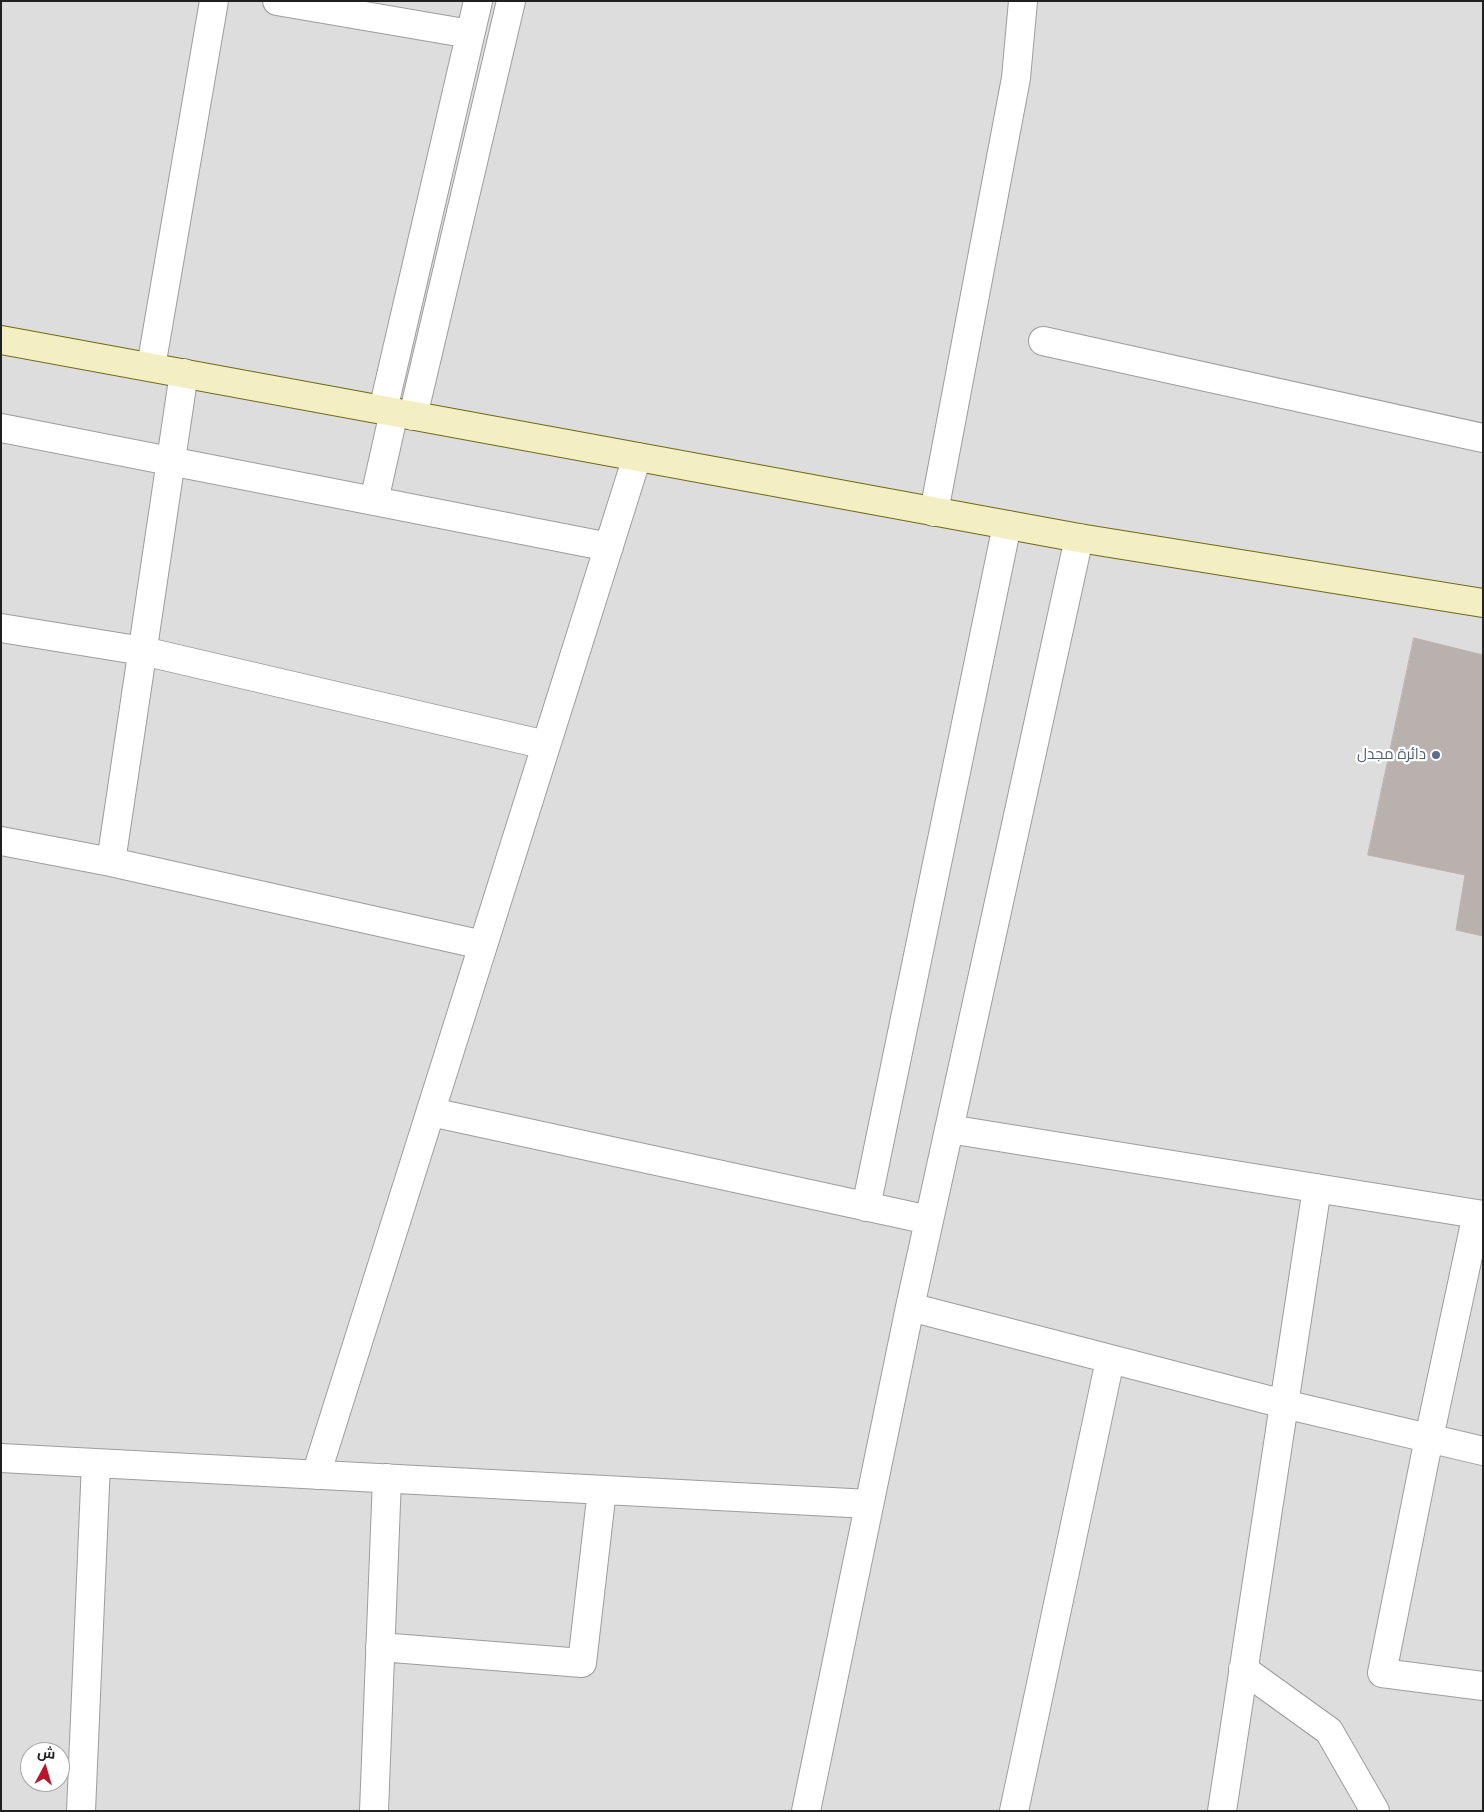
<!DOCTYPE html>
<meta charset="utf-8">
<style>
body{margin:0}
#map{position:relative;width:1484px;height:1812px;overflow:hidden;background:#f0ece8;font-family:Roboto,Cairo,sans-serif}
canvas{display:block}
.frame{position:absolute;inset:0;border:2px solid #202020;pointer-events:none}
.north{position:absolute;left:20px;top:1742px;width:50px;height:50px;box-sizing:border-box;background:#fff;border:1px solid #a6a6a6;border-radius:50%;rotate:6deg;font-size:14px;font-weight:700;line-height:20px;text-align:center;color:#202020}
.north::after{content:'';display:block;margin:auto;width:18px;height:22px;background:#ba172c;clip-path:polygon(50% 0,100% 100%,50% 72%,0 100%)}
</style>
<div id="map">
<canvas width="1484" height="1812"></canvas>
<div class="frame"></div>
<div class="north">ش</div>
</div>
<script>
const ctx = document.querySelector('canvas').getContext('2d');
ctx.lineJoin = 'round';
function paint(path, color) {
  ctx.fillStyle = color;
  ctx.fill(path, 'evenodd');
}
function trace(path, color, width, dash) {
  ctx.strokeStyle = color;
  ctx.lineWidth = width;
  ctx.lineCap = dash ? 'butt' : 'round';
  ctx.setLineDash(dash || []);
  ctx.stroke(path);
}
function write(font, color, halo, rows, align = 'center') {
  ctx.font = font + ' Roboto,Cairo,sans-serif';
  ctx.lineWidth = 4.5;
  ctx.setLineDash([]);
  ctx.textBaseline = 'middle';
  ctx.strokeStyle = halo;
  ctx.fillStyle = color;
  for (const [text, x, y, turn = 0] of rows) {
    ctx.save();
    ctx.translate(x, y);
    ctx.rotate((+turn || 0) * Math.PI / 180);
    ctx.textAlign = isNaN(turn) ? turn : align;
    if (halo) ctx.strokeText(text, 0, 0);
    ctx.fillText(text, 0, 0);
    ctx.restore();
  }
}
paint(new Path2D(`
 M1 1H1483V1811H1ZM30 1752H60V1782H30Z`), '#deddde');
const building = new Path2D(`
 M1414 638 1483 655V936L1456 930 1465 875 1368 855Z`);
paint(building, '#b9b1ae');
trace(building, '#c0b2ac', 1);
const street = new Path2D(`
 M277 1 470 34
 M1043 341 1483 438
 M151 367 214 1
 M383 410 478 1
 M413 416 511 1
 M1 428 609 547
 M374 501 394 412
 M934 512 1016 78 1023 1
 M1 628 143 651 546 745
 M1 841 111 862 483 945
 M111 862 184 373
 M431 1112 929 1220
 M949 1129 1483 1215
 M866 1207 1007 525
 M1477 1214 1429 1438 1382 1673 1483 1686
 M910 1307 1284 1404 1483 1451
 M1 1458 869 1504
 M316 1475 637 457
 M380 1647 582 1663 602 1490
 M1243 1669 1329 1731 1375 1811
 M81 1811 96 1463
 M374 1811 387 1478
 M806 1811 910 1307 1079 538
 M1014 1811 1110 1360
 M1222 1811 1317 1188`);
const secondary = new Path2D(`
 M1 340 1079 538 1483 603`);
trace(street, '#9d9d9d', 30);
trace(secondary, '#6d6b12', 30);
trace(street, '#fff', 28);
trace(secondary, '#f3efc3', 28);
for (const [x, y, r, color] of [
 [1436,755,5,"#5c6f8a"]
]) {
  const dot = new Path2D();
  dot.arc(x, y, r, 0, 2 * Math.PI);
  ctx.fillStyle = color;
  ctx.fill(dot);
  trace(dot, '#fff', 2);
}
write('15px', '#4e5e75', '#fff', [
 ["دائرة مجدل",1426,755]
], 'right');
</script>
